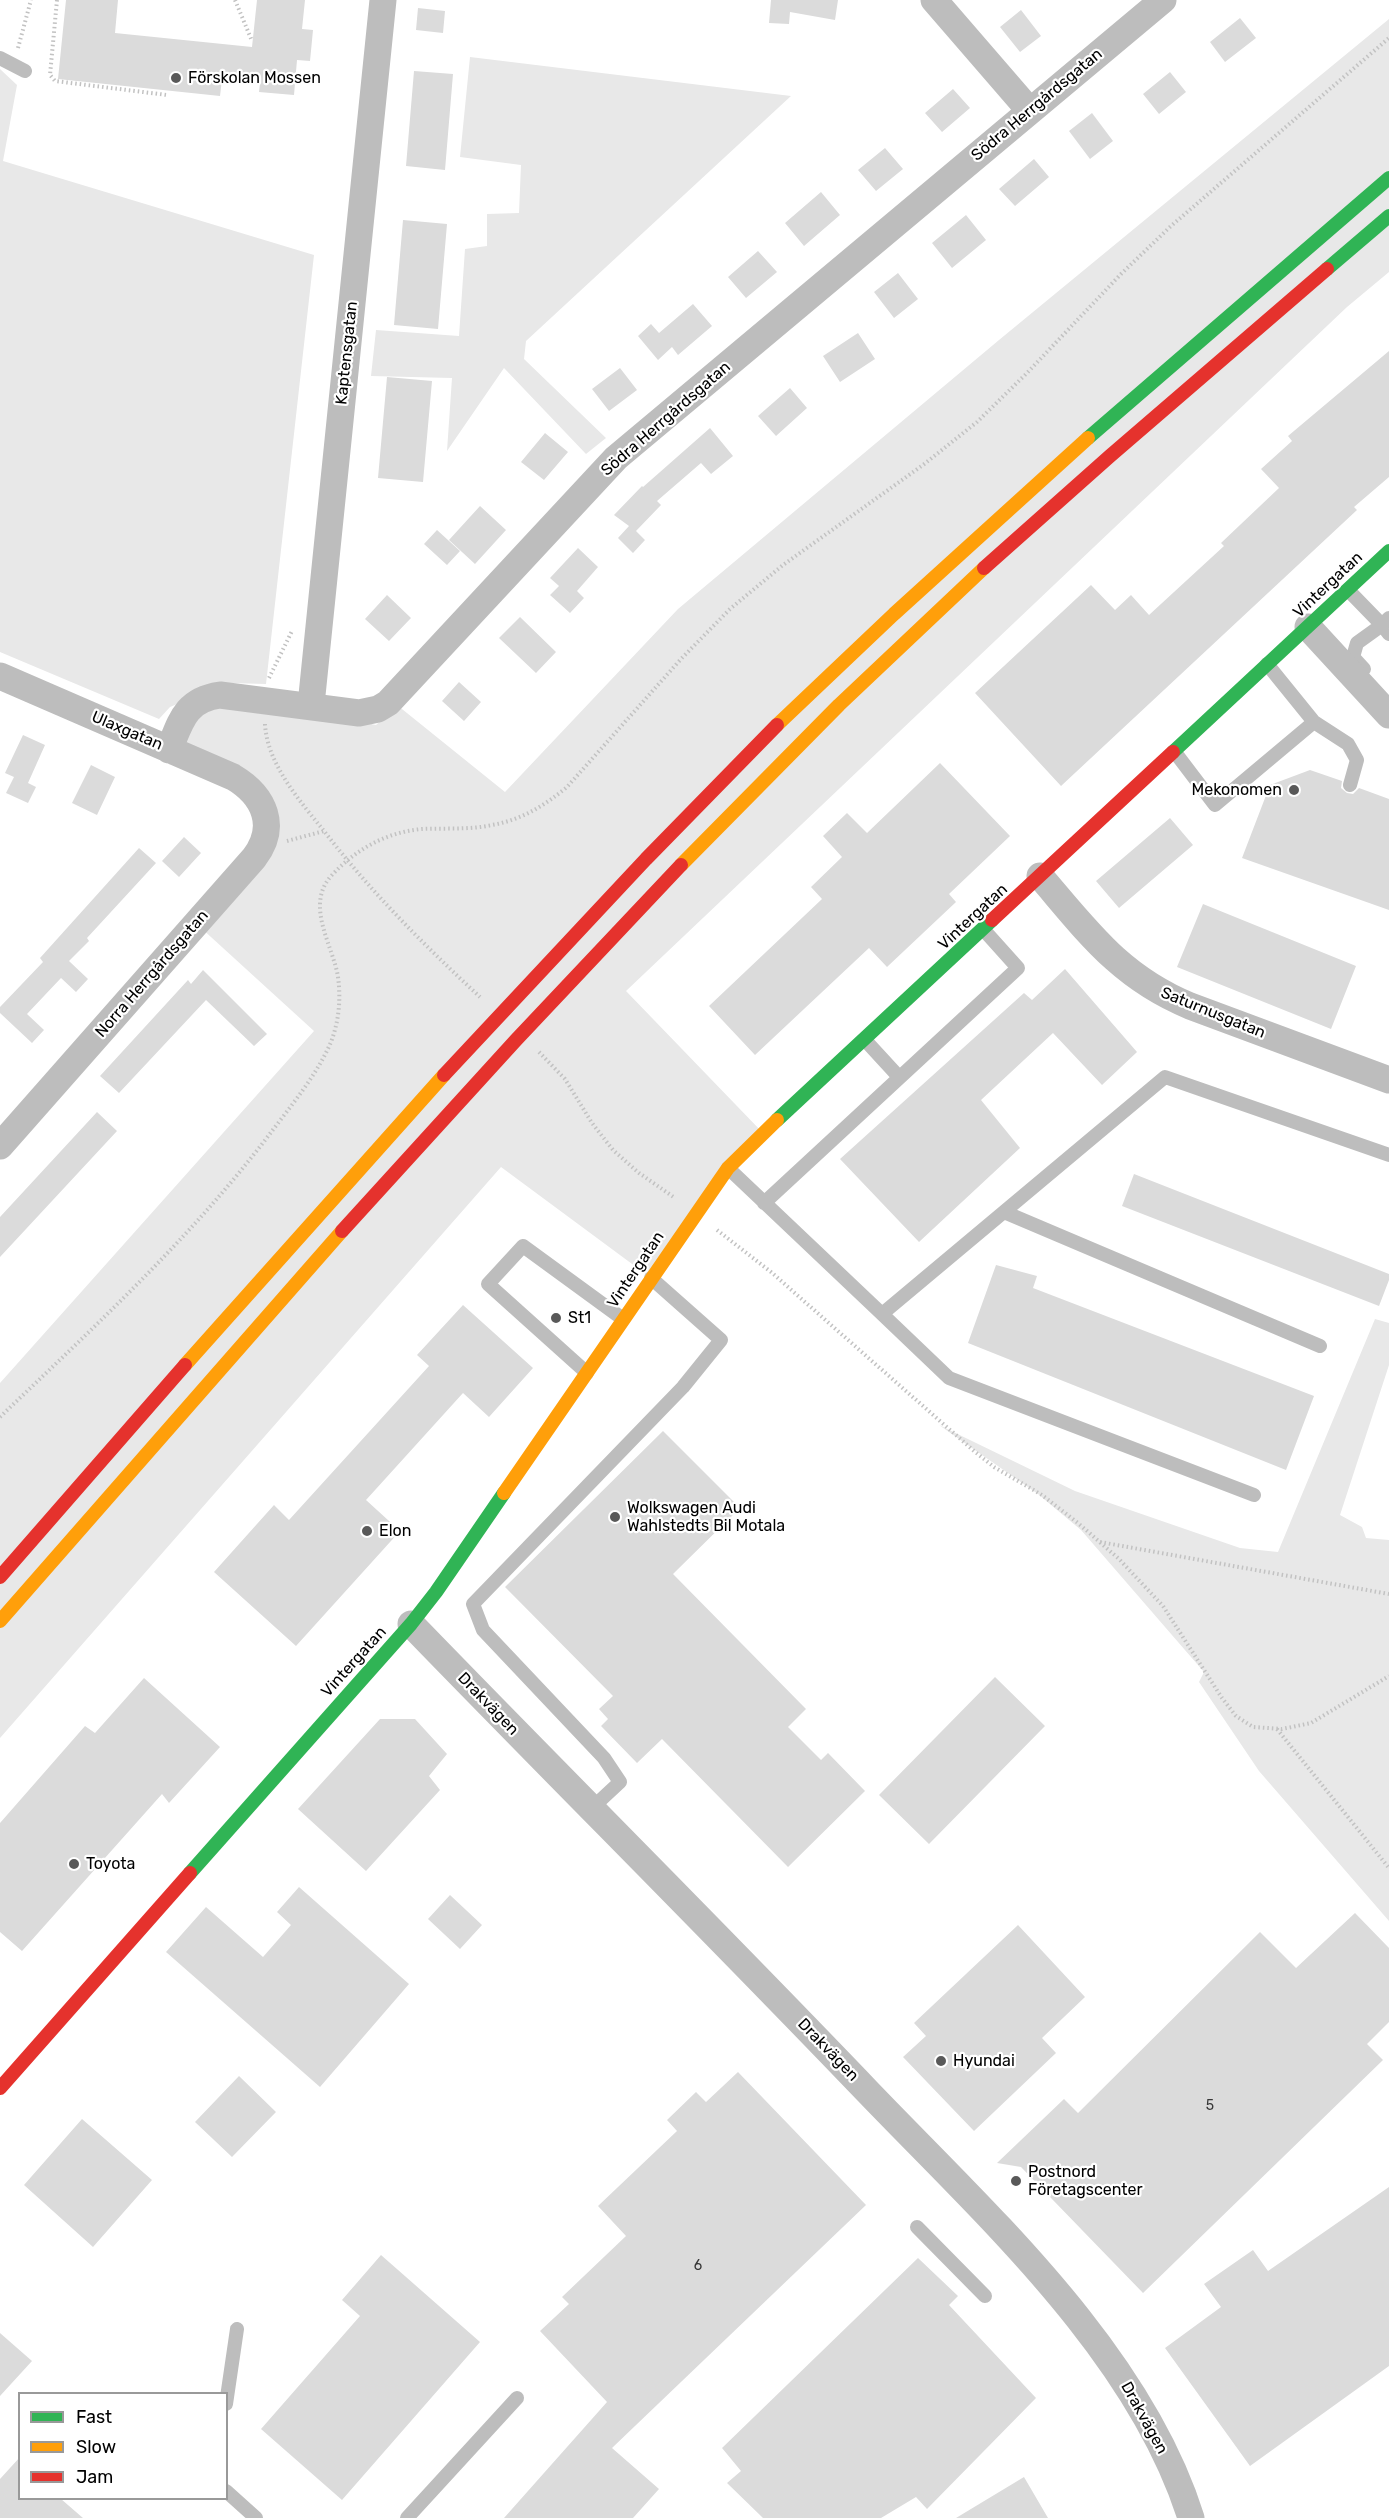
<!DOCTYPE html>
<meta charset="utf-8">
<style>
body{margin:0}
#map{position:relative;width:1389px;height:2518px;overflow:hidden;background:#fff;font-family:Rubik,sans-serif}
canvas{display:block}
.legend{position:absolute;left:18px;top:2392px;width:210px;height:108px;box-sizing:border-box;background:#fff;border:2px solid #999;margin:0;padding:8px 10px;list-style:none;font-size:18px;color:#000}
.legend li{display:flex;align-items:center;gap:12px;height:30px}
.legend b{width:30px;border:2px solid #999}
</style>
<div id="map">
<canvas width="1389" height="2518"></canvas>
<ul class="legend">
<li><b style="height:8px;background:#30b455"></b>Fast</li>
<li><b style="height:8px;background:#ff9f0a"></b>Slow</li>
<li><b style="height:8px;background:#e5322d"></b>Jam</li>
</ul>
</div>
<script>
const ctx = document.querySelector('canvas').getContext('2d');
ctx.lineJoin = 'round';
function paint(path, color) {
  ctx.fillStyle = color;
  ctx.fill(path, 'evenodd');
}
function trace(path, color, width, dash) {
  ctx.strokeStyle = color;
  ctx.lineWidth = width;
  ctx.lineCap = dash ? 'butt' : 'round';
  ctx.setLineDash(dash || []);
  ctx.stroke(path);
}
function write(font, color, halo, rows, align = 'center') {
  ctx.font = font + ' Rubik,sans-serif';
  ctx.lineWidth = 4.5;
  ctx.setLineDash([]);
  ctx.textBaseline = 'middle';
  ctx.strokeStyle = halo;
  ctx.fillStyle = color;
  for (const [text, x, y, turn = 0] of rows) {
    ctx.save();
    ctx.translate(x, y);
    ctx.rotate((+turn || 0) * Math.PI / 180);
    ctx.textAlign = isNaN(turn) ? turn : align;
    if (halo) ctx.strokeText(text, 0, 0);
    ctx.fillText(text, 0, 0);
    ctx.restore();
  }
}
paint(new Path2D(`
 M1389 19V272L1347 307 626 991 763 1133 651 1278 501 1167 0 1738V1383L314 1031 200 927 265 854 263 802 158 752 195 715 232 703 308 711 376 725 397 705 505 792 678 609 999 340Z
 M470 57 791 96 526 341 524 359 606 438 586 454 504 368 447 451 452 378 371 376 376 330 459 336 465 249 487 246V214L519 213 521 165 460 157Z
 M0 69 17 85 3 161 314 255 266 684 229 683 170 707 159 719 0 652Z
 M1375 1319 1389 1323V1365L1340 1515 1362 1527 1366 1538 1389 1540V1921L1259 1771 1199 1682 1204 1672 1081 1530 1038 1494 939 1425 1075 1491 1240 1548 1278 1552Z`), '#e8e8e8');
paint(new Path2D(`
 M66 0H118L115 33 252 47 257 0H305L302 29 313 30 310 61 297 60 294 95 259 92 260 83 222 79 220 96 58 79Z
 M771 0H838L835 20 790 12 789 24 769 23Z
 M418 8 445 11 443 33 416 30Z
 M1021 10 1041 36 1020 52 1000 27Z
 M1240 18 1256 38 1225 62 1210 42Z
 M414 71 453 74 445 170 406 166Z
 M1170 72 1186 92 1159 114 1143 94Z
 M953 89 970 108 942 132 925 113Z
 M1092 113 1113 141 1090 159 1069 131Z
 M885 148 903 169 876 191 858 170Z
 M1034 159 1049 177 1015 206 999 189Z
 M821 192 840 215 804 246 785 223Z
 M966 215 986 240 952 268 932 243Z
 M403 220 447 224 438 329 394 325Z
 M758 251 777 272 746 298 728 277Z
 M898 273 918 299 894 318 874 292Z
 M693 304 712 326 678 355 672 347 658 360 638 336 651 324 659 333Z
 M858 333 875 359 840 382 823 356Z
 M1389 351V477L1354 507 1357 510 1061 786 975 693 1091 585 1115 610 1131 595 1149 615 1224 546 1221 543 1279 488 1261 469 1292 441 1288 436Z
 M620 368 637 390 609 411 592 389Z
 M387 377 432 381 423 482 378 478Z
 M790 388 807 408 776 436 758 416Z
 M710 428 733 456 711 474 701 463 657 501 661 505 636 531 645 540 633 553 618 538 629 526 614 515 642 486 643 487Z
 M545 433 568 452 544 480 521 462Z
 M480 506 506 530 475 564 449 540Z
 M437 530 460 551 447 565 424 544Z
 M578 548 598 567 577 591 584 598 570 613 550 595 559 586 550 578Z
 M387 595 411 618 389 641 365 619Z
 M520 617 556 652 536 673 499 638Z
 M459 682 481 702 464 721 442 701Z
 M23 735 45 745 28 783 36 787 28 803 6 793 14 777 5 773Z
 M940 763 1010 836 949 894 956 902 887 967 869 948 755 1055 709 1006 822 899 811 887 842 857 823 836 847 813 867 833Z
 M91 765 115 777 97 815 72 803Z
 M1310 770 1342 781 1341 788 1347 793 1353 794 1359 788 1389 799V910L1242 858 1270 785Z
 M1170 818 1193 845 1119 908 1096 881Z
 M184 837 201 853 179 877 162 861Z
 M139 848 156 863 87 938 89 941 69 961 88 979 76 992 61 978 27 1014 44 1030 32 1043 0 1013V1007L43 962 40 958Z
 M1203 904 1356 966 1331 1029 1177 967Z
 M1065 969 1137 1052 1102 1085 1053 1033 981 1100 1020 1148 919 1242 840 1159 1024 993 1032 1000Z
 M203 970 267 1034 254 1046 206 1000 119 1093 100 1076 188 980 191 984Z
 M97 1112 117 1131 0 1257V1217Z
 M1134 1174 1389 1274V1280L1379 1306 1122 1206Z
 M996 1265 1037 1276 1033 1288 1314 1396 1286 1470 968 1343Z
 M463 1305 533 1368 489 1417 463 1393 366 1500 400 1531 296 1646 214 1572 274 1505 289 1520 429 1366 417 1355Z
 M663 1431 740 1508 673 1574 806 1709 788 1727 821 1760 828 1753 865 1791 788 1867 662 1739 637 1763 601 1726 608 1719 599 1709 613 1696 505 1587Z
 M995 1677 1045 1726 929 1844 879 1795Z
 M144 1678 220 1747 169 1803 162 1794 22 1951 0 1932V1823L85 1726 95 1733Z
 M380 1719H415L447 1754 429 1776 440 1790 366 1871 298 1809Z
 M299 1887 409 1984 320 2087 166 1952 206 1907 263 1957 291 1925 277 1912Z
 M450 1895 482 1925 460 1949 428 1919Z
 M1355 1913 1389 1948V2022L1367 2044 1383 2060 1143 2293 1021 2167 997 2163 1064 2099 1078 2113 1260 1932 1296 1968Z
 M1018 1925 1085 1997 1042 2038 1056 2053 974 2131 903 2057 926 2036 914 2023Z
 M738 2072 866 2205 612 2448 659 2489 633 2518H504L607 2402 540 2331 569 2304 562 2297 626 2236 598 2206 677 2131 667 2120 696 2092 706 2102Z
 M239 2076 276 2112 232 2157 195 2122Z
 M82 2119 152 2180 93 2247 24 2185Z
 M1389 2187V2366L1250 2466 1165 2348 1221 2307 1204 2284 1253 2250 1268 2271Z
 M381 2255 480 2342 342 2500 261 2429 360 2316 342 2300Z
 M918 2258 958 2296 949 2305 1036 2398 927 2509 916 2497 881 2518H763L727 2483 741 2471 722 2448Z
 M0 2333 32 2361 0 2396Z
 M20 2457V2499H61L83 2518H0V2479Z
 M1024 2477 1048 2518H956Z`), '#dbdbdb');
trace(new Path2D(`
 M57 0 50 75 55 81 167 95
 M235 0 252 41
 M18 48 31 0
 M269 678 292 631
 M265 724C267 764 300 801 324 831 371 892 424 945 480 997
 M287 841 324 831
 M539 1052 565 1079 592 1123 613 1150 639 1173 675 1198
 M717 1230 771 1272 974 1451 994 1467 1042 1495 1078 1523 1119 1559 1163 1606 1222 1698 1236 1716 1253 1727 1282 1729 1311 1723 1389 1676
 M0 1417C94 1327 189 1240 269 1135 290 1107 317 1075 331 1042 339 1021 341 999 338 977 333 945 304 905 332 875 356 849 387 832 422 829 445 828 469 830 492 825 521 820 544 806 567 787L681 659 730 609 783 565 923 465 977 422 1026 374 1121 274 1171 226 1389 38
 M1100 1542 1389 1594
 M1277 1729 1389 1868`), '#c2c2c2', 4, [1.5, 3]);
trace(new Path2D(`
 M0 58 25 71
 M1348 590 1382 625 1389 618
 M1364 669 1353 657 1357 643 1382 625 1389 634
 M1314 722 1348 744 1357 760 1350 785
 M1174 751 1215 805 1314 722 1267 664
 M865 1040 899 1077
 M728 1168 882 1314 1165 1077 1389 1155
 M764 1203 1018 968 983 929
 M1004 1212 1320 1346
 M882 1314 949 1378 1254 1495
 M587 1373 488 1284 523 1246 623 1319
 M591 1809 620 1782 604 1758 483 1630 473 1604 683 1387 721 1340 651 1278
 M917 2227 985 2296
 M226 2404 237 2329
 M226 2491 256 2518
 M407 2518 517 2398`), '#bdbdbd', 14);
trace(new Path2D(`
 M934 0 1030 111
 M1308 627 1389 715
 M0 676 233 777C265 796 278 827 254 858L0 1146
 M311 705 383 0
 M169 750C181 721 185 700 220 695L359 713 378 709 388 703 616 458 1163 0
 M1040 876C1088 932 1120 977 1190 1006L1389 1080
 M411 1624C562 1780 717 1934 868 2092 985 2214 1139 2352 1191 2518`), '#bdbdbd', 27);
trace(new Path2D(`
 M1327 269 1389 216
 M1088 438 1389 178
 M1173 752 1389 551
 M777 1120 992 920
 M190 1873 411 1624 436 1592 504 1493`), '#30b455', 14);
trace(new Path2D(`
 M777 725 894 614 1088 438
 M681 865 839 705 984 568
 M185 1365 444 1075
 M504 1493 728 1168 777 1120
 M0 1621 342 1231`), '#ff9f0a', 14);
trace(new Path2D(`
 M984 568 1110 456 1327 269
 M992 920 1173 752
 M444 1075 646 859 777 725
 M342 1231 516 1040 681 865
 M0 1577 185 1365
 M0 2088 190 1873`), '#e5322d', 14);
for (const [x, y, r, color] of [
 [176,78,6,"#595959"],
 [1294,790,6,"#595959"],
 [556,1318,6,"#595959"],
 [615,1517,6,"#595959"],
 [367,1531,6,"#595959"],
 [74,1864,6,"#595959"],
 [941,2061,6,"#595959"],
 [1016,2181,6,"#595959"]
]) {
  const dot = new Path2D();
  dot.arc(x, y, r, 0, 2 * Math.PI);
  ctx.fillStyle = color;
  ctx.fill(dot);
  trace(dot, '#fff', 2);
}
write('14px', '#373737', null, [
 ["5",1210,2106],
 ["6",698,2266]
]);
write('16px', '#000', '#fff', [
 ["Förskolan Mossen",188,78],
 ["Mekonomen",1282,790,"right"],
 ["St1",568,1318],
 ["Wolkswagen Audi",627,1508],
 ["Wahlstedts Bil Motala",627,1526],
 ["Elon",379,1531],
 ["Toyota",86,1864],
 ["Hyundai",953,2061],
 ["Postnord",1028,2172],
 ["Företagscenter",1028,2190]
], 'left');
write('16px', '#000', '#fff', [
 ["Södra Herrgårdsgatan",1037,105,-40],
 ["Kaptensgatan",347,353,-84],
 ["Södra Herrgårdsgatan",666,419,-41],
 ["Vintergatan",1328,585,-43],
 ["Ulaxgatan",127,731,23],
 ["Vintergatan",973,917,-43],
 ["Norra Herrgårdsgatan",152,974,-49],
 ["Saturnusgatan",1213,1013,22],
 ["Vintergatan",636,1270,-56],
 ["Vintergatan",354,1662,-48],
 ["Drakvägen",488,1704,46],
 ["Drakvägen",828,2050,46],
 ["Drakvägen",1144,2418,61]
]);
</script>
